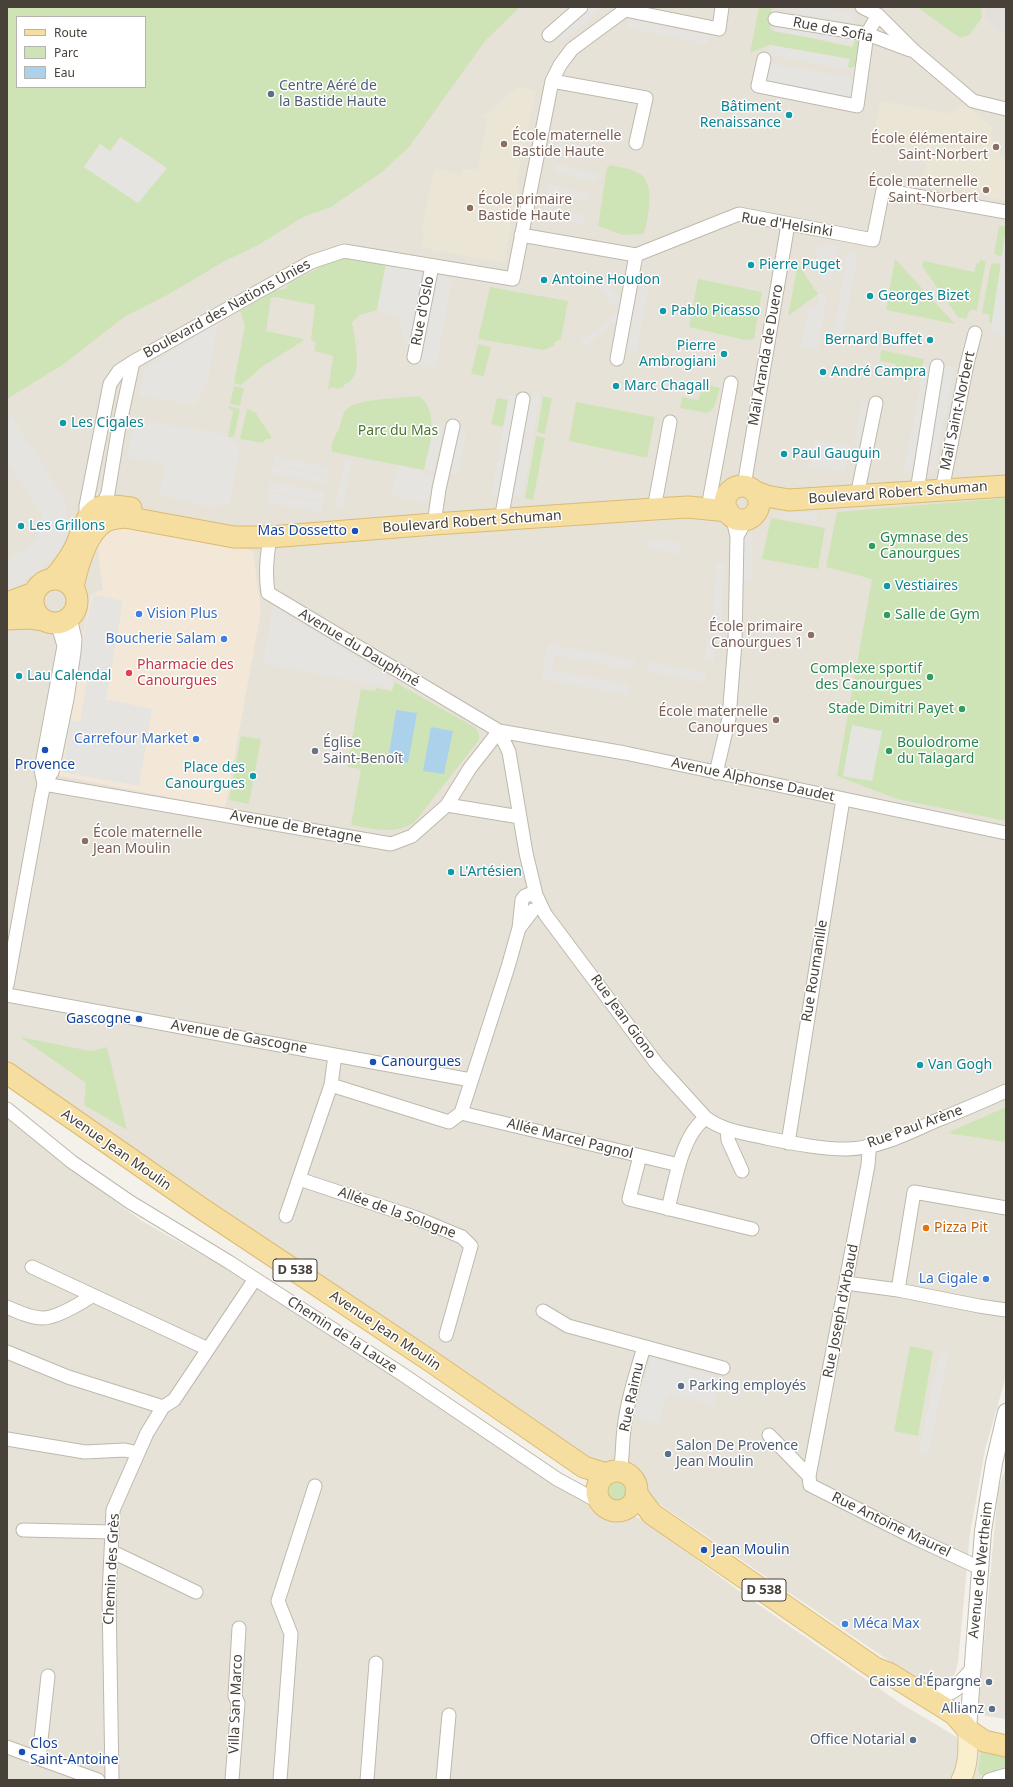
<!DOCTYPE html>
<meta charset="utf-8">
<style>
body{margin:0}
#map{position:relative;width:1013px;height:1787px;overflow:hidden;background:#f4f1ea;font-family:"Noto Sans",sans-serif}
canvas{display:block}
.frame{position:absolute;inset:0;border:8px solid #474139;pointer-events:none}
.legend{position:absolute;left:16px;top:16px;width:130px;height:72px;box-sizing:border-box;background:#fff;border:1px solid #b5b3b0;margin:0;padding:5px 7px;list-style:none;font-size:12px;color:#474139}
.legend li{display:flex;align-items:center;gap:8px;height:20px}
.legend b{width:20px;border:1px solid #b5b3b0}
</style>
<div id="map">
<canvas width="1013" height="1787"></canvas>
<div class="frame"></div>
<ul class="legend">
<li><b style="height:5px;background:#f6dea0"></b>Route</li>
<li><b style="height:11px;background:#cfe4b6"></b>Parc</li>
<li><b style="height:11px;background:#acd1eb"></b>Eau</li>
</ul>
</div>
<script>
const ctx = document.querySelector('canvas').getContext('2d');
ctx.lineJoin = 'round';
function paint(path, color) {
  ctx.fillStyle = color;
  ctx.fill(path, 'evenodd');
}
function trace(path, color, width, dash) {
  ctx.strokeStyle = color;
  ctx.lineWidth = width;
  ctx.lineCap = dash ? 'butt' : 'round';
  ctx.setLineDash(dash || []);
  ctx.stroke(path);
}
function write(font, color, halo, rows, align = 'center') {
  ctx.font = font + ' "Noto Sans",sans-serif';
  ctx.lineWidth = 3;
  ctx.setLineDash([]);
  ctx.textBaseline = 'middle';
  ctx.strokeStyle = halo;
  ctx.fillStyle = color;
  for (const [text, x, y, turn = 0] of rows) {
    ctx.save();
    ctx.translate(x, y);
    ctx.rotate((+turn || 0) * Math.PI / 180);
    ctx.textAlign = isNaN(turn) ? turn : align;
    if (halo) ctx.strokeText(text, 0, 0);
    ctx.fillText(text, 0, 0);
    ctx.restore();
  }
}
paint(new Path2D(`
 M7 7H1006V1376L985 1450 970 1534 958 1663 955 1673 950 1682 943 1685 930 1687 923 1684 649 1497 643 1476 635 1466 607 1464 600 1466 464 1372 7 1062ZM17 17H145V87H17Z
 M7 1114 97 1188 142 1221 276 1297 583 1499 642 1519 739 1591 900 1703 965 1742 1006 1751V1780H7Z
 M1006 1467V1719L986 1716 978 1710 998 1490Z`), '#e7e2d8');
paint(new Path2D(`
 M119 524 151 526 253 551 261 611 225 808 56 775 91 594 103 590 97 544Z`), '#f3e7d7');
paint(new Path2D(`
 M985 7H1006V38L986 16Z`), '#e3e0db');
paint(new Path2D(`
 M517 87 536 90 516 185H519L504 263 440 251V253L431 252 432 249 421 247 424 232 421 231 434 168 461 174 463 169H478L487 119 484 118V115Z
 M880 101 954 114 956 105 969 107 993 128 991 140 1000 142 998 154 1006 156V201L945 188 944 190 922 186 928 151 873 141Z`), '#ebe5d5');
paint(new Path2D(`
 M7 7H520L485 41 409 147 382 172 331 207 303 217 260 244 223 262 171 293 124 317 64 364 7 399ZM17 17H145V87H17Z
 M759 7H772L770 29 852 47 857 37C863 45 857 56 856 65L852 68 847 67 850 59 769 45 750 53Z
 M917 7H981L982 18 969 35 960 38Z
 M612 165C620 168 630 168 637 172 657 181 648 218 644 234L623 235 598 226 607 167Z
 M999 226H1006L1002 256 996 255 994 253Z
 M348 257 386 264 377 310 360 315 352 322C354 335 362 369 352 379 349 383 345 383 343 387L337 389 332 387 328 390 333 356 314 351 316 343 311 339 315 305 275 297 271 298 266 331 304 339 303 341 263 366 241 385 234 383 245 325 240 311 276 290 286 289 289 282 315 270 330 261Z
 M895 259 955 324 886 310Z
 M980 260 986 261 977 310H970L966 319 958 317 922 266 924 261 974 272 977 263 979 264Z
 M995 263 1001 264 992 323H989L990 315 982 313 991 264Z
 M798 264 818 294 788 316Z
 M698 279 762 292 754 339 745 340 689 327Z
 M490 287 568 301 561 339 555 342 554 346 544 350 478 339Z
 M478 344 491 347 484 376 471 374Z
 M881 350 924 359 921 375 908 381 894 375 896 364 880 361Z
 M704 384 720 388 714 408 707 413 680 408 682 397 698 400Z
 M234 386 244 388 240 406 230 404Z
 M419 396C441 413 429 447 424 470L332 452C330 443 335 436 339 429 341 424 342 416 345 411 353 398 404 398 419 396Z
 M543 396 552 398 545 434 537 432Z
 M497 398 509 400 503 427 491 424Z
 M576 402 655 417 647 458 569 441Z
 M229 406 240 409 234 437H228L233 411 229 408Z
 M247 409 255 412 271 436V439H266L263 443 240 439Z
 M536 436 545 438 533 500 525 498Z
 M1006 498V821L897 799 837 776 872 579 826 567 837 512Z
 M771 518 825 528 818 569 762 559Z
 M395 682 476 728 479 734V740L414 823C393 835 374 829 351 825L361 769 347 767 361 689 375 691 376 688 392 691Z
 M241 736 261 739 249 804 229 800Z
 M20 1037 91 1051 107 1047 127 1130 84 1105 86 1083Z
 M1006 1107V1142L947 1133Z
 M910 1346 933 1351 918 1436 894 1431Z
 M603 1490a13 13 0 1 1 26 0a13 13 0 1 1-26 0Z
 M981 1751H1006V1766L984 1775H980L978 1770Z`), '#cfe4b6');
paint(new Path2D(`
 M590 7H603L563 42 558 36Z
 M775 7H822L856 13 854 23 774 8Z
 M628 19 709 36 707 44 627 28Z
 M775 22 855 35 852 45 773 31Z
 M770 45 850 59 847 69 768 55Z
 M767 63 855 78 852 101 763 83Z
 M120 137 167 168 138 203 84 167 100 144 110 151Z
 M558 142 599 152 597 159 556 150Z
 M556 164 597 174 595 182 554 172Z
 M549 185 590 195 587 202 547 193Z
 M545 207 586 216 583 224 543 215Z
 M1006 231V335L990 333Z
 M823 244 838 246 832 282 822 280 823 271 814 267 817 255 814 250Z
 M848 251 858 253 842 339 833 337Z
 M386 264 452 279 436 367 409 364 399 317 377 310Z
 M642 275 651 276 636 354 626 353Z
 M603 278 623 301 614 307 595 284Z
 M819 293 827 295 818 350 801 347 809 306 817 307Z
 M615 314 619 318 585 347 580 342Z
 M218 322 208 380 195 405 139 395 145 368Z
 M924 364 933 365 912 472 904 470Z
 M944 365 955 367 934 472 924 470Z
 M533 392 540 393 533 433 525 432Z
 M509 395 518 397 500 499 491 497Z
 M862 403 871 405 863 446 854 444Z
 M12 417 66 501 67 546 15 589 7 591V560L37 540 42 515 7 461V420Z
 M135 419 222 434 240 445 230 503 211 507 160 495 165 464 127 457Z
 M435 423 443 425 434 471 425 469Z
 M460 427 467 429 458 475 450 473Z
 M524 439 532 440 522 497 514 495Z
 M814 440 851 447 845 471 808 468Z
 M274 456 329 467 328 475 273 464Z
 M345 459 352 461 343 507 335 505Z
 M272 465 327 476 326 484 271 473Z
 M397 466 425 471V474L434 475 427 504 392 495Z
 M270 482 325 492 323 501 268 491Z
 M268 493 323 503 321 512 266 502Z
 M782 512H817V521L783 519Z
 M743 534 753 535 751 583 742 582Z
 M648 538 681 543 680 554 646 548Z
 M716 563H724L721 624 713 662 704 661 713 612Z
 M93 594 123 601 106 699 152 709 139 786 62 772 70 720 80 722 88 676 76 674Z
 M273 606 394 680 391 688 263 663Z
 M548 644 635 660 633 670 555 655 552 670 630 685 628 695 541 679Z
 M649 662 707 673 704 682 648 671Z
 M852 725 882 731 872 781 843 776Z
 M940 1352 949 1353 928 1455 919 1453Z
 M652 1357 722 1379 713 1406 687 1397 686 1400 668 1394 658 1424 633 1416Z`), '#e5e4e1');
paint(new Path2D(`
 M396 710 417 713 408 763 388 760Z
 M431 727 453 731 444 774 423 771Z`), '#acd1eb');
const minor = new Path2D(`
 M622 7 625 10 719 29 722 7
 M862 7 878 15 914 51 973 101 1006 109
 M775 19 867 34 910 50
 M549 35 581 7
 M764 59 758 86 857 106 867 34 878 15
 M552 81 646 98 636 143
 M521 235 636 255
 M636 255 739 214 873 240 883 190 1006 212
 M414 357 432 266
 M617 359 636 255
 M744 486 788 224
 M942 490 967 364 975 333
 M917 491 937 366
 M857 496 876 403
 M709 502 731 383
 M654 509 670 422
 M100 512 108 493 118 432 133 362
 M86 520V506L110 384 119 371 133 362 311 262 344 251 513 279 552 81 560 65 572 49 629 7
 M501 520 523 399
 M434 524 439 489 453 426
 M737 536 746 520
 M270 537C267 556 265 573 268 593L499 731 625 753 1006 833
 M499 731 509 752 526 853 536 895
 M716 773 729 718 735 642 737 536 732 516
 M44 784 391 844 412 836 447 805 470 768 499 731
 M44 784 41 770 64 646 60 632 54 623
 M447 805 520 817
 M520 927 533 910
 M7 985 41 798 44 784 52 772 67 699 74 652 75 639 70 618
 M7 995 471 1080
 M331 1085 449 1122 461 1113 508 967 519 928 522 900 525 896 530 894 537 897 545 914 657 1064 706 1118C723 1131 745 1133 766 1138 792 1143 819 1149 847 1149 876 1149 907 1134 933 1122 958 1112 982 1102 1006 1091
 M7 1109 72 1162 130 1202 229 1262 399 1372 557 1479 601 1503
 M461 1113 679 1165
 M727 1129 728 1140 742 1171
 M788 1143 843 799
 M867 1146 869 1152 868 1165 809 1476 810 1485 915 1538 980 1568
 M640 1156 629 1199 752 1229
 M299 1179 414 1217 462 1237 471 1246 446 1335
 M668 1209C675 1182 682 1134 706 1118
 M286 1216 331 1085 335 1055
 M32 1267 208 1349
 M846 1283 898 1290 979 1306 1006 1310
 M898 1290 914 1192 1006 1208
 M7 1307C18 1312 31 1318 43 1318 57 1318 81 1303 92 1296
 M543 1311 568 1326 723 1368
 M7 1352 68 1377 163 1407
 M769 1435 809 1476
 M7 1439 85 1452 125 1450 138 1453
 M620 1472C623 1457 622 1443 624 1429 627 1401 636 1374 644 1347
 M23 1530 112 1532
 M111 1554 119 1555 196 1592
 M7 1747 98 1780
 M39 1758 48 1676
 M112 1780 109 1595 113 1510 147 1433 163 1407 174 1400 255 1279
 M232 1780 238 1703 235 1696 239 1628
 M280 1780 291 1634 278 1601 315 1486
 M367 1780 376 1663
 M443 1780 449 1715
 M989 1780 1006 1775`);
const tertiary = new Path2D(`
 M928 1699C953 1692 955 1691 972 1671
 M968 1730 983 1531 994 1463 1006 1412`);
const secondary = new Path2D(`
 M961 1780C969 1765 968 1747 968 1730`);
const primary = new Path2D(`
 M725 503a17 17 0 1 1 34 0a17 17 0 1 1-34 0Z
 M756 492 766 496 789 500 1006 486
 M54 578C62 569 69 559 75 548 82 534 85 510 104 506 112 505 123 507 131 508
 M33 601a22 22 0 1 1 44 0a22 22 0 1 1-44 0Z
 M73 587C77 568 86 534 104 522 110 518 117 518 125 517L234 537H270L434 524 654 509 688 507 728 511
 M7 603 34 593
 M7 619 30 618 44 620
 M7 1073 201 1208 432 1362 584 1467 606 1474
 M597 1491a20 20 0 1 1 40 0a20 20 0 1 1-40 0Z
 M636 1493 652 1514 875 1668 890 1674 954 1714 968 1730 984 1741 1006 1746`);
trace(minor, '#beb8ad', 15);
trace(tertiary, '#beb8ad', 18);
trace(secondary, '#cfc39d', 21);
trace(primary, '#dabb71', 23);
trace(minor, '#fff', 13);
trace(tertiary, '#fff', 16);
trace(secondary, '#faefcd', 19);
trace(primary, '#f6dea0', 21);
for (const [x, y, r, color] of [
 [271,94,4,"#5c6f8a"],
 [789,115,4,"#0f9aa8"],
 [504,144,4,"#8d6e63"],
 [996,147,4,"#8d6e63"],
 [986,190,4,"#8d6e63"],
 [470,208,4,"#8d6e63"],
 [751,265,4,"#0f9aa8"],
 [544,280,4,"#0f9aa8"],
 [870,296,4,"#0f9aa8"],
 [663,311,4,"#0f9aa8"],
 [930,340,4,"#0f9aa8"],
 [724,354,4,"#0f9aa8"],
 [823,372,4,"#0f9aa8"],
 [616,386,4,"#0f9aa8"],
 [63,423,4,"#0f9aa8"],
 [784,454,4,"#0f9aa8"],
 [21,526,4,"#0f9aa8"],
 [355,531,4,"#1a4fb4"],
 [872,546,4,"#2e9e5b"],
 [887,586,4,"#0f9aa8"],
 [139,614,4,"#3f7fe0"],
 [887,615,4,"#2e9e5b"],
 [811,635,4,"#8d6e63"],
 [224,639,4,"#3f7fe0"],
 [129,673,4,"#e0444e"],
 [19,676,4,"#0f9aa8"],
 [930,677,4,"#2e9e5b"],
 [962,709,4,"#2e9e5b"],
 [776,720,4,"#8d6e63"],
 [196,739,4,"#3f7fe0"],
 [45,750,4,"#1a4fb4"],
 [315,751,4,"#6b7280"],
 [889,751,4,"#2e9e5b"],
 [253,776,4,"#0f9aa8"],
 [85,841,4,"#8d6e63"],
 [451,872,4,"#0f9aa8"],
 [139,1019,4,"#1a4fb4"],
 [373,1062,4,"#1a4fb4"],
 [920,1065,4,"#0f9aa8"],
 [926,1228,4,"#e8710a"],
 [986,1279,4,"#3f7fe0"],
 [681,1386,4,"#5c6f8a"],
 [668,1454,4,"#5c6f8a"],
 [704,1550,4,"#1a4fb4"],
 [845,1624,4,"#3f7fe0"],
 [989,1682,4,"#5c6f8a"],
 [992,1709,4,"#5c6f8a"],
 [913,1740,4,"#5c6f8a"],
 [22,1752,4,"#1a4fb4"]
]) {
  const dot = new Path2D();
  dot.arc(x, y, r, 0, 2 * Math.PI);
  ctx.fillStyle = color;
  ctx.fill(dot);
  trace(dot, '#fff', 1.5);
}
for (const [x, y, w] of [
 [295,1270,44],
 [764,1590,44]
]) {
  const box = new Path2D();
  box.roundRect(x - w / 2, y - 11, w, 22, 3);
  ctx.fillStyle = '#fff';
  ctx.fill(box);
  trace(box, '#474139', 1);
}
write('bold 13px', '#474139', null, [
 ["D 538",295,1270],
 ["D 538",764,1590]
]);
write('14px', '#474139', '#fff', [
 ["Rue de Sofia",833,30,11],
 ["Rue d'Helsinki",787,225,9],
 ["Boulevard des Nations Unies",227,309,-29],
 ["Rue d'Oslo",423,311,-79],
 ["Mail Aranda de Duero",766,355,-80],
 ["Mail Saint-Norbert",958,411,-78],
 ["Boulevard Robert Schuman",898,493,-4],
 ["Boulevard Robert Schuman",472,522,-4],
 ["Avenue du Dauphiné",359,648,31],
 ["Avenue Alphonse Daudet",753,780,12],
 ["Avenue de Bretagne",296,827,10],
 ["Rue Roumanille",815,971,-81],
 ["Rue Jean Giono",623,1017,54],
 ["Avenue de Gascogne",239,1037,10],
 ["Rue Paul Arène",915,1127,-20],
 ["Allée Marcel Pagnol",570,1139,14],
 ["Avenue Jean Moulin",116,1150,35],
 ["Allée de la Sologne",397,1213,20],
 ["Rue Joseph d'Arbaud",841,1311,-79],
 ["Avenue Jean Moulin",385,1331,34],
 ["Chemin de la Lauze",342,1335,33],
 ["Rue Raimu",632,1397,-78],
 ["Rue Antoine Maurel",891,1525,26],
 ["Chemin des Grès",112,1569,-87],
 ["Avenue de Wertheim",981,1570,-84],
 ["Villa San Marco",236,1704,-88]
]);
write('14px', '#4e5e75', '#fff', [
 ["Centre Aéré de",279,86],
 ["la Bastide Haute",279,102],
 ["Parking employés",689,1386],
 ["Salon De Provence",676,1446],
 ["Jean Moulin",676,1462],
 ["Caisse d'Épargne",981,1682,"right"],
 ["Allianz",984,1709,"right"],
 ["Office Notarial",905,1740,"right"]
], 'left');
write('14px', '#0d838f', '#fff', [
 ["Bâtiment",781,107,"right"],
 ["Renaissance",781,123,"right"],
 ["Pierre Puget",759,265],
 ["Antoine Houdon",552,280],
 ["Georges Bizet",878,296],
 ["Pablo Picasso",671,311],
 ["Bernard Buffet",922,340,"right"],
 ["Pierre",716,346,"right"],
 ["Ambrogiani",716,362,"right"],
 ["André Campra",831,372],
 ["Marc Chagall",624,386],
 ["Les Cigales",71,423],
 ["Paul Gauguin",792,454],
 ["Les Grillons",29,526],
 ["Vestiaires",895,586],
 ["Lau Calendal",27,676],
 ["Place des",245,768,"right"],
 ["Canourgues",245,784,"right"],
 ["L'Artésien",459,872],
 ["Van Gogh",928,1065]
], 'left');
write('14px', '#785e54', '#fff', [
 ["École maternelle",512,136,"left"],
 ["Bastide Haute",512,152,"left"],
 ["École élémentaire",988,139],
 ["Saint-Norbert",988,155],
 ["École maternelle",978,182],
 ["Saint-Norbert",978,198],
 ["École primaire",478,200,"left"],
 ["Bastide Haute",478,216,"left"],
 ["École primaire",803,627],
 ["Canourgues 1",803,643],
 ["École maternelle",768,712],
 ["Canourgues",768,728],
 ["École maternelle",93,833,"left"],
 ["Jean Moulin",93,849,"left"]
], 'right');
write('14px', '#4a7430', '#fff', [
 ["Parc du Mas",398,431]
]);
write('14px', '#164399', '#fff', [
 ["Mas Dossetto",347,531,"right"],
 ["Provence",45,765,"center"],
 ["Gascogne",131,1019,"right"],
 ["Canourgues",381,1062],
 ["Jean Moulin",712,1550],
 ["Clos",30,1744],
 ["Saint-Antoine",30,1760]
], 'left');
write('14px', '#27864d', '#fff', [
 ["Gymnase des",880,538],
 ["Canourgues",880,554],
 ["Salle de Gym",895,615],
 ["Complexe sportif",922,669,"right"],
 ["des Canourgues",922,685,"right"],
 ["Stade Dimitri Payet",954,709,"right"],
 ["Boulodrome",897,743],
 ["du Talagard",897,759]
], 'left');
write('14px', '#366cbe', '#fff', [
 ["Vision Plus",147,614,"left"],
 ["Boucherie Salam",216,639],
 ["Carrefour Market",188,739],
 ["La Cigale",978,1279],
 ["Méca Max",853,1624,"left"]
], 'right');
write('14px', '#be3a42', '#fff', [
 ["Pharmacie des",137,665],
 ["Canourgues",137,681]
], 'left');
write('14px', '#5b616d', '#fff', [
 ["Église",323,743],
 ["Saint-Benoît",323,759]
], 'left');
write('14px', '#c56008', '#fff', [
 ["Pizza Pit",934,1228]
], 'left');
</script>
